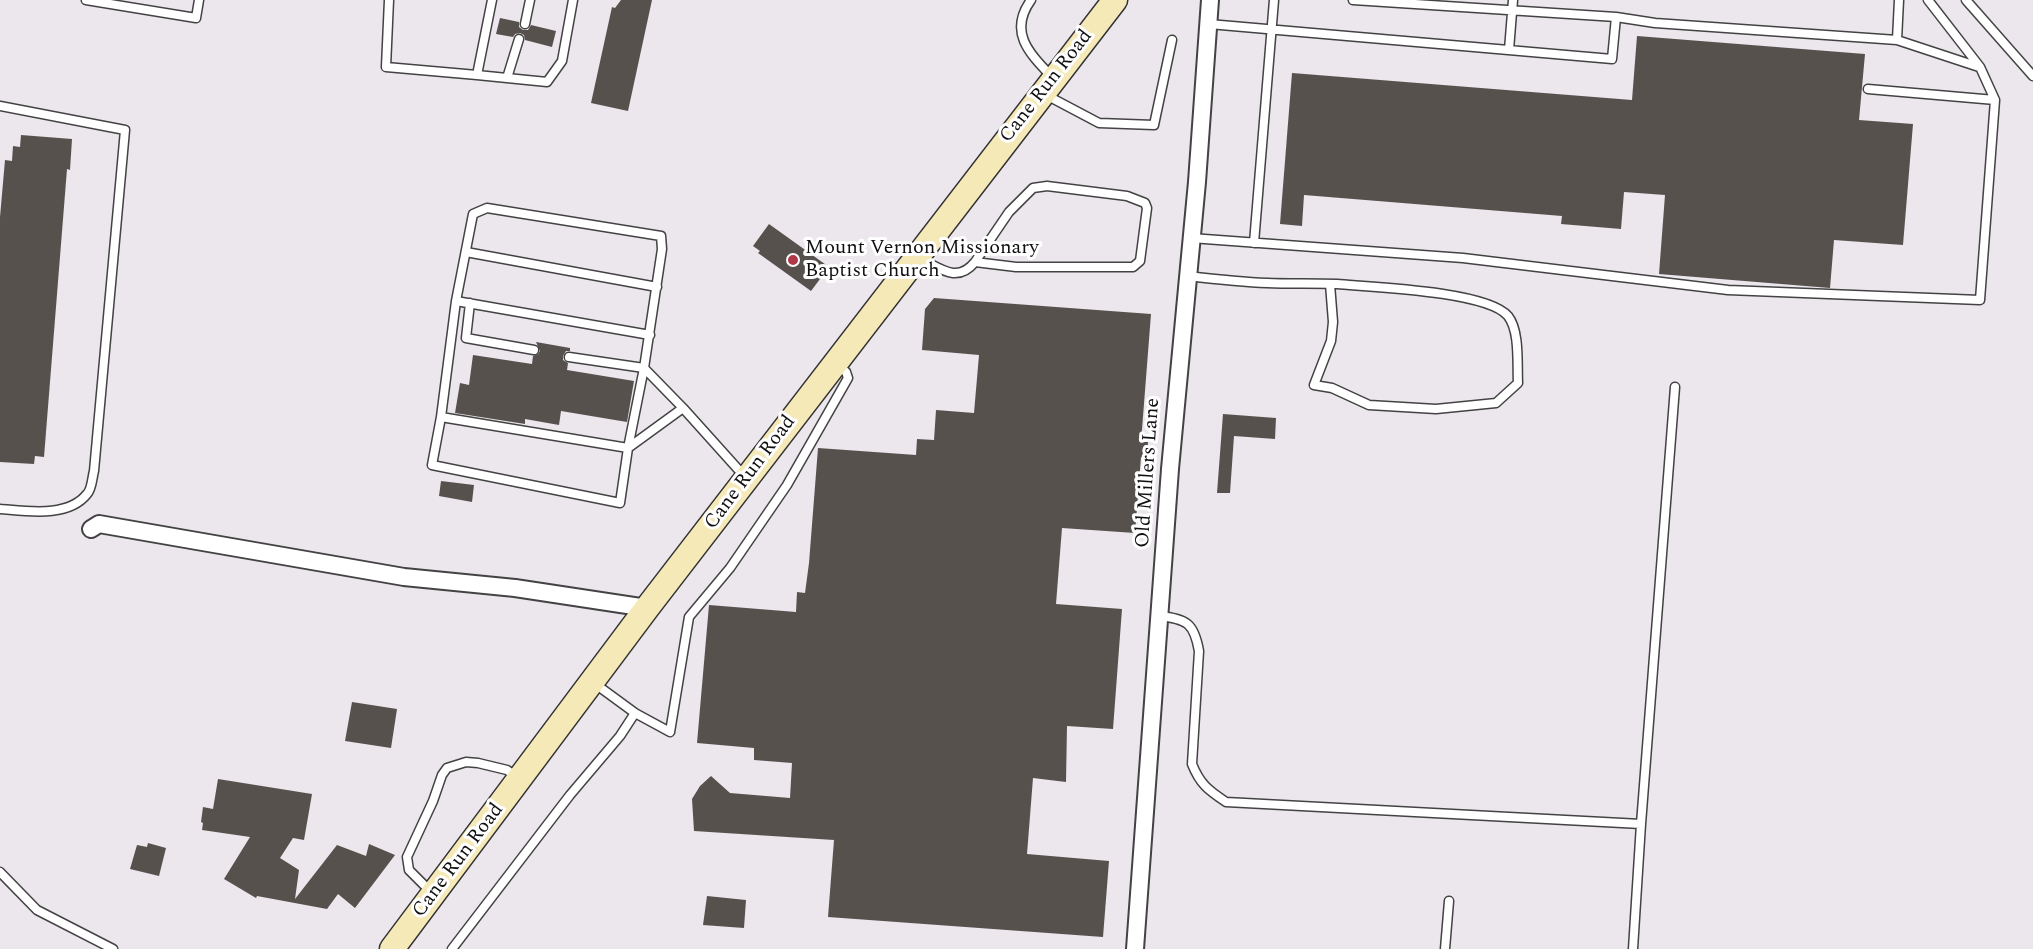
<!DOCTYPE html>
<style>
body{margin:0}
canvas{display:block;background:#fefbf5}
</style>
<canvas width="2033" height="949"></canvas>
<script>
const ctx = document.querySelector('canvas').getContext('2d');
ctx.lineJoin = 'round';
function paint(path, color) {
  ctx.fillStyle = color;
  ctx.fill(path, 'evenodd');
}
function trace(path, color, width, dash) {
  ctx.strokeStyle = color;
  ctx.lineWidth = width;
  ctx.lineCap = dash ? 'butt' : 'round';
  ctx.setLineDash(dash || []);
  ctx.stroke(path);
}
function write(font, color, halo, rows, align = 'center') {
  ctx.font = font + ' Spectral,serif';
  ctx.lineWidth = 6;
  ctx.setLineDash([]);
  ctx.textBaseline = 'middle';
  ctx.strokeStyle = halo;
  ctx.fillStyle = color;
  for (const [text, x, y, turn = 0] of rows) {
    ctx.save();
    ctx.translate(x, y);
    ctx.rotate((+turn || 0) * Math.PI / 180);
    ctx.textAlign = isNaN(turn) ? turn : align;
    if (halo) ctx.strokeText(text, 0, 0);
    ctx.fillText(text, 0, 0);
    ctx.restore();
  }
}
paint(new Path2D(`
 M0 0H2033V949H0Z`), '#ece6ed');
paint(new Path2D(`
 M621 0H652L628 111 591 103 612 7 615 8Z
 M500 18 519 22V27L523 30H528L531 25 556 31 552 47 525 40 524 35 520 33 515 34 513 37 496 34Z
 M1637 36 1865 54 1859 120 1913 124 1903 245 1834 240 1830 288 1659 274 1665 195 1624 192 1621 229 1561 224 1562 216 1304 195 1302 226 1280 224 1292 73 1632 100Z
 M21 135 72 139 70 170 67 169 44 457 35 456 34 464 0 462V217L5 160 12 161 13 146 20 147Z
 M769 224 829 267 811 291 758 253 760 251 753 246Z
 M934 298 1151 314 1141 442H1148L1147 458 1141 457 1135 533 1062 528 1056 604 1122 609 1113 729 1067 726 1066 782 1033 778 1027 854 1109 861 1103 937 828 917 834 840 694 831 692 799 700 786 711 776 730 793 790 798 792 763 754 760V748L697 743 709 605 796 612 797 592 805 593 809 563 818 448 916 455 917 439 934 440 936 410 974 413 979 355 922 350 925 309Z
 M536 342 570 348V351H566L563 356V360L568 363 567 370 634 381 627 422 561 411 559 425 525 419V424L455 413 460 383 469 385 473 355 532 364 533 356 538 354 540 351Z
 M1223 414 1276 418 1275 439 1234 436 1230 493H1217Z
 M441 481 474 485 472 502 439 496Z
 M352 702 397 709 391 748 345 741Z
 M218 779 312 794 304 840 293 838 280 858 299 870 295 899 337 845 366 856 369 844 395 855 355 908 338 894 327 909 257 896 256 898 224 879 250 837 202 830 203 823 201 822 203 807 213 809Z
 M148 843 166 848 159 876 130 869 137 845 147 847Z
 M707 896 746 900 744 928 703 925Z`), '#57514e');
const lane = new Path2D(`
 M86 0 196 18 199 0
 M389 0 386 67 477 75 492 0
 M1031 0C1008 32 1029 53 1052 77
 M1353 0 1616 17
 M1966 0 2033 76
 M525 24 530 0
 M1209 24 1612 59 1616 17 1655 23 1897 40 1899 0
 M1897 40 1979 67
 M1509 50 1513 0
 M477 75 547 82 562 61 573 0
 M507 78 519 39
 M1868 89 1995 100
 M1046 95 1099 123 1154 125 1172 40
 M0 106 125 130 94 471C92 478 92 489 87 494 68 518 27 511 0 509
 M1191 238 1463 258 1728 290 1980 300 1995 100 1980 67 1928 0
 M1254 243 1274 0
 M466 252 657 287
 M919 258C940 268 957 284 975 262L1016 267H1133L1140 261 1147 208 1145 203 1127 196 1047 186 1033 188 1009 212 975 262
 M1188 276C1214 279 1241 282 1267 283 1290 284 1314 283 1337 284 1371 287 1487 291 1508 316 1520 331 1517 364 1518 383L1496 403 1436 409 1369 405 1332 388 1314 385 1331 341 1333 322 1330 284
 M456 301 650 335
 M470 303 466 338 534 350
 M569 357 644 368 683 408 745 477
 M441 417 432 465 620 503 628 448 644 368 662 249 661 236 487 208 473 214 456 301 441 417 628 448 683 408
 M1159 616C1187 619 1194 623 1199 651L1192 764C1200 784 1208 790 1226 802L1641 824 1633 949
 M594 683 635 713 670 732 689 617 730 568 787 485 848 378 846 372 838 365
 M1641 824 1675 387
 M0 872 37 910 113 949
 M431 892 409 870 407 857 433 801 442 775 447 768 466 762 478 763 507 770 518 778
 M452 949 570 795 620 736 635 713
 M1445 949 1449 901`);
const street = new Path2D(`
 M91 529 99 524 404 577 515 588 647 608
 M1135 949 1170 469 1197 182 1210 0`);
const secondary = new Path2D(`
 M392 949 647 608 1115 0`);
trace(lane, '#434343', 11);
trace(street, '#434343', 20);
trace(secondary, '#323232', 27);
trace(lane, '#fff', 8);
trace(street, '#fff', 16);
trace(secondary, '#f5e9b8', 24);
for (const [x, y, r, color] of [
 [793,260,6,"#af3948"]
]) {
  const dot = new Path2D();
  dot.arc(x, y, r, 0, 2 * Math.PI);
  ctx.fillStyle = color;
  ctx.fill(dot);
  trace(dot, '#fff', 2);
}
write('20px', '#101010', '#fff', [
 ["Cane Run Road",1047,87,-52],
 ["Cane Run Road",751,473,-53],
 ["Old Millers Lane",1149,473,-86],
 ["Cane Run Road",459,861,-53]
]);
write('20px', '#101010', '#fff', [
 ["Mount Vernon Missionary",805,249],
 ["Baptist Church",805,272]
], 'left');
</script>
